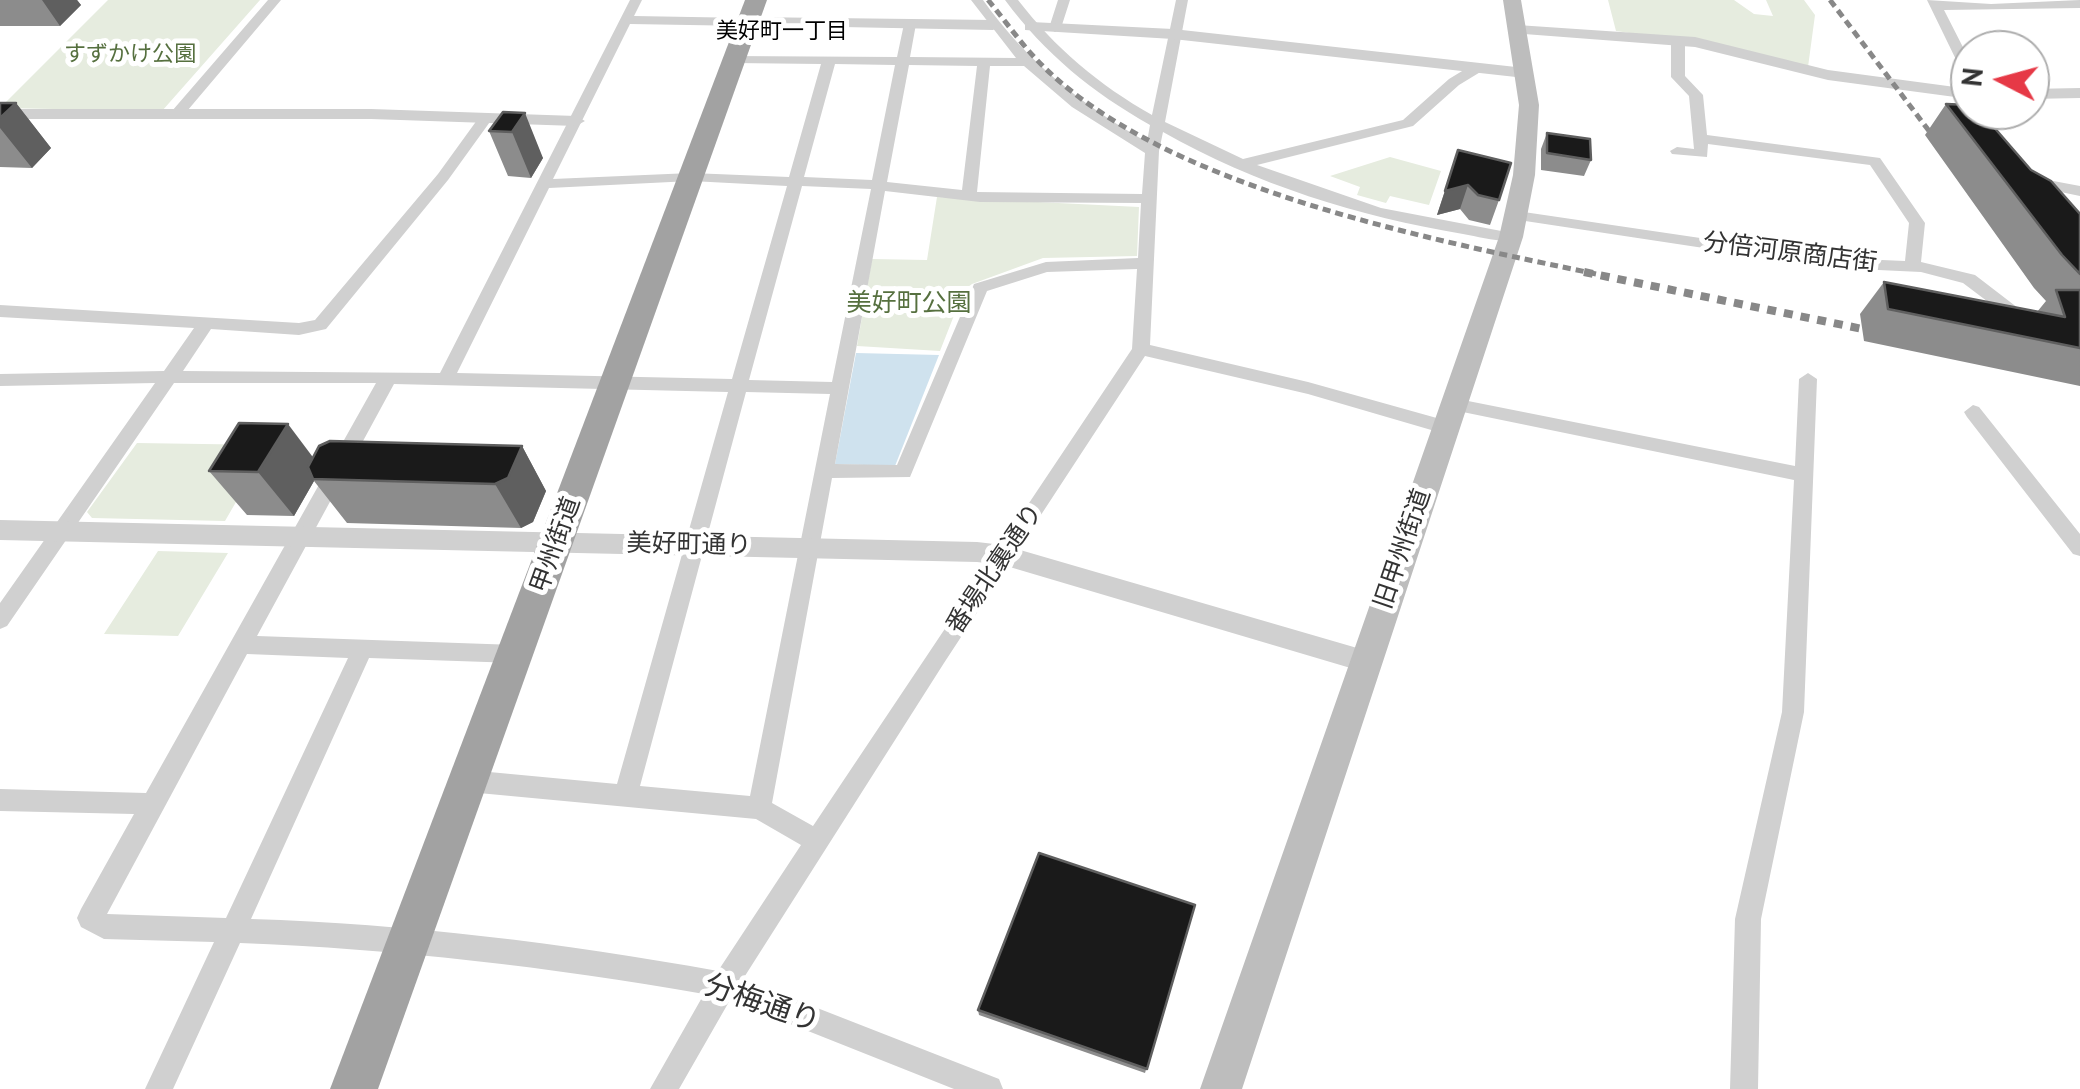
<!DOCTYPE html>
<meta charset="utf-8">
<style>
body{margin:0}
#map{position:relative;width:2080px;height:1089px;overflow:hidden;background:#fff;font-family:"PT Sans",sans-serif}
canvas{display:block}
.north{position:absolute;left:1950px;top:30px;width:100px;height:100px;box-sizing:border-box;background:#fff;border:2px solid #adadad;border-radius:50%;rotate:276deg;font-size:28px;font-weight:700;line-height:40px;text-align:center;color:#333}
.north::after{content:'';display:block;margin:auto;width:35px;height:45px;background:#e63946;clip-path:polygon(50% 0,100% 100%,50% 72%,0 100%)}
</style>
<div id="map">
<canvas width="2080" height="1089"></canvas>
<div class="north">N</div>
</div>
<script>
const ctx = document.querySelector('canvas').getContext('2d');
ctx.lineJoin = 'round';
function paint(path, color) {
  ctx.fillStyle = color;
  ctx.fill(path, 'evenodd');
}
function trace(path, color, width, dash) {
  ctx.strokeStyle = color;
  ctx.lineWidth = width;
  ctx.lineCap = dash ? 'butt' : 'round';
  ctx.setLineDash(dash || []);
  ctx.stroke(path);
}
function write(font, color, halo, rows, align = 'center') {
  ctx.font = font + ' "PT Sans","Noto Sans JP",sans-serif';
  ctx.lineWidth = 10;
  ctx.setLineDash([]);
  ctx.textBaseline = 'middle';
  ctx.strokeStyle = halo;
  ctx.fillStyle = color;
  for (const [text, x, y, turn = 0] of rows) {
    ctx.save();
    ctx.translate(x, y);
    ctx.rotate((+turn || 0) * Math.PI / 180);
    ctx.textAlign = isNaN(turn) ? turn : align;
    if (halo) ctx.strokeText(text, 0, 0);
    ctx.fillText(text, 0, 0);
    ctx.restore();
  }
}
paint(new Path2D(`
 M108 0H260L162 111 0 108Z
 M1608 0H1734L1754 14 1773 16 1766 0H1804L1815 15 1808 67 1733 48 1616 31Z
 M1390 157 1441 171 1429 205 1390 196 1386 203 1357 195 1360 187 1330 176Z
 M937 197 1139 207 1137 256 1043 258 972 284 964 290 940 351 857 346 872 259 927 260Z
 M137 443 269 445 225 521 92 518 87 512Z
 M158 551 228 553 178 636 104 634Z`), '#e6ecdf');
paint(new Path2D(`
 M856 353 939 355 895 466 835 464Z`), '#cfe2ee');
paint(new Path2D(`
 M268 0H281L182 117H172V111Z
 M630 0H642L634 16 748 18 754 22 748 26 630 24 553 179 691 173 789 177 821 64 734 63 729 62V56L897 57 904 24 910 20 916 24 910 57 1016 58 971 0H983C1026 61 1082 105 1147 142L1150 125C1092 92 1045 54 1005 0H1018C1055 48 1099 85 1152 115L1176 0H1188L1165 122 1243 159 1403 120 1449 79 1472 65H1482V71L1459 85 1413 126 1257 165 1381 208 1517 234V240C1500 243 1480 237 1463 234 1360 217 1254 184 1163 132L1159 151 1150 345 1308 382 1451 422 1454 427 1445 434 1308 394 1145 356 944 663 743 979 999 1079 1003 1089H954L730 1000 679 1089H650L704 994C550 967 396 949 240 943L173 1089H145L214 942 104 939 81 927 77 918 81 909 134 814 0 811V789L146 793 376 383H174L7 626 0 629V603L155 383 0 386V374L164 371 194 328 0 317V305L299 323 315 320 438 174 480 116 485 115 492 119 448 180 326 329 299 335 211 329 183 371 440 373ZM835 64 895 65 872 180 804 177ZM909 65 977 66 962 190 887 182ZM990 66H1024L1072 107 1145 153 1142 194 977 192ZM691 181 787 186 732 379 457 373 549 188ZM802 186 871 189 832 382 749 380ZM885 191 980 202 1141 203 1138 258 1046 262 974 284 897 465 835 464ZM1137 269 1132 349 813 826 772 803 832 478 910 477 987 291 1047 272ZM394 384 728 392 617 784 468 770 460 773 456 781 460 789 468 792 756 819 801 845 718 971C562 943 409 924 251 919L369 658 516 663 524 660 527 654 524 648 516 645 257 636ZM746 392 830 394 750 796 640 786ZM247 654 348 658 226 918 107 914Z
 M1058 0H1070L1061 28 1055 32 1049 28Z
 M1927 0 1991 4 2080 0V8L1944 10 1970 61V78L1963 74Z
 M1678 36 1685 40V76L1703 95 1707 135 1880 158 1925 223 1921 262 1975 275 2018 308 2032 310V318L2008 317 1963 283 1921 272 1836 268 1512 219V213L1517 211 1836 258 1905 261 1909 223 1870 165 1708 144 1707 157 1672 154 1670 151 1677 147 1694 149 1689 96 1671 77V40Z
 M2032 177 2080 186V196L2027 185V179Z
 M1808 373 1817 379 1804 712 1761 919 1758 1089H1730L1735 919 1782 712 1794 480 1453 410 1444 404 1453 398 1795 466 1799 379Z
 M1973 405 1979 407 2080 534V556L2073 554 1967 417 1964 412Z`), '#d0d0d0');
paint(new Path2D(`
 M748 17 993 20 1001 25 993 30 742 25V19Z
 M1031 22 1173 29 1525 68 1533 73 1525 78 1173 39 1025 30V24Z
 M1517 25 1695 37 1828 70 1970 89V99L1828 80 1695 47 1511 33V27Z
 M2080 88V98L2030 99V89Z
 M0 109H371L576 116 585 121 576 126 371 119H0Z
 M0 520 977 542 1003 545 1364 650 1374 653 1378 661 1374 669 1364 672 1003 565 977 562 0 540Z`), '#d0d0d0');
paint(new Path2D(`
 M1503 0H1521L1539 105 1535 175 1523 237 1242 1089H1200L1499 237 1513 175 1519 105Z`), '#bdbdbd');
paint(new Path2D(`
 M745 0H767L378 1089H330Z`), '#a2a2a2');
trace(new Path2D(`
 M988 0C1004 19 1019 41 1036 59 1157 187 1429 239 1596 274
 M1830 0 1945 152`), '#888', 5, [8, 5]);
trace(new Path2D(`
 M1584 272 1887 334`), '#888', 8, [9, 8]);
paint(new Path2D(`
 M0 0H77L81 5 60 26H0Z
 M0 103H16L51 148 32 168 0 167Z
 M1946 104 2031 170 2080 214V386L1864 341 1860 314 1884 282 2037 312 2046 301 2034 288 1925 135Z
 M503 112 543 158 531 178 508 176 489 131Z
 M1547 133 1591 160 1584 176 1541 170V149Z
 M1458 150 1499 200 1490 225 1469 220 1460 209 1437 215Z
 M522 446 546 491 533 522 521 528 347 523 314 481 294 516 247 515 209 471 313 457Z
 M1195 905 1145 1073 979 1015 978 1010Z`), '#8c8c8c');
paint(new Path2D(`
 M42 0H77L81 5 60 26Z
 M16 103 51 148 32 168 0 128V118Z
 M525 113 543 158 531 178 512 132Z
 M1468 185 1460 209 1437 215 1445 191Z
 M288 424 321 468 313 479 314 481 294 516 258 472Z
 M522 446 546 491 533 522 521 528 495 484Z`), '#5f5f5f');
const building = new Path2D(`
 M0 103H16L0 118Z
 M1946 104 1970 105V110H1979L2031 170 2051 181 2080 214V274L2062 255Z
 M503 112 525 113 512 132 489 131Z
 M1547 133 1590 139 1591 160 1547 153Z
 M1458 150 1511 163 1499 200 1478 195 1468 185 1445 191Z
 M1884 282 2065 317 2056 290H2080V348L1888 309Z
 M239 423 288 424 258 472 209 471Z
 M330 441 522 446 508 478 495 484 313 479 308 467 319 446Z
 M1039 853 1195 905 1147 1069 978 1010Z`);
paint(building, '#1a1a1a');
trace(building, '#5f5f5f', 2.5);
write('22px', '#000', '#fff', [
 ["美好町一丁目",782,32]
]);
write('22px', '#56703f', '#fff', [
 ["すずかけ公園",130,55]
]);
write('25px', '#333', '#fff', [
 ["分倍河原商店街",1790,253,7],
 ["甲州街道",556,545,-70],
 ["美好町通り",689,545,1],
 ["旧甲州街道",1403,549,-71],
 ["番場北裏通り",995,569,-56]
]);
write('25px', '#56703f', '#fff', [
 ["美好町公園",909,304]
]);
write('30px', '#333', '#fff', [
 ["分梅通り",762,1004,19]
]);
</script>
